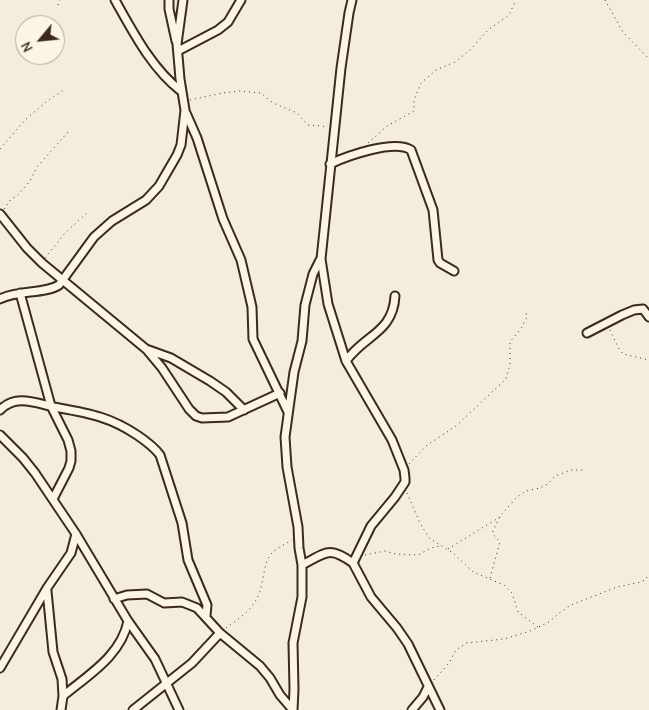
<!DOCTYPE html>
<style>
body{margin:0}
#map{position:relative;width:649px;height:710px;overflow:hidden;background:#f4eddd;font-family:"Comic Neue",sans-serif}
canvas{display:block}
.north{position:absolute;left:15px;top:15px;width:50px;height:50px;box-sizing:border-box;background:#fcf5e5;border:1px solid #afa495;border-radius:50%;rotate:242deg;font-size:14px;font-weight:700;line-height:20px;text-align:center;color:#3b2a1e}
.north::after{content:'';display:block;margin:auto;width:18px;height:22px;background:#3b2a1e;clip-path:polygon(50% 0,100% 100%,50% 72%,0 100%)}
</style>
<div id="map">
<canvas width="649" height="710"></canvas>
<div class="north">N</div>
</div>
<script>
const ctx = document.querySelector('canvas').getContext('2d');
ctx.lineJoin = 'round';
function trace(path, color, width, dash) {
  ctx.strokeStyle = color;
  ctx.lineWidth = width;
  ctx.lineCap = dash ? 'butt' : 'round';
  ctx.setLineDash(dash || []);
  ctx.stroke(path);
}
const minor = new Path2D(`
 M115 0C133 32 152 69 181 91
 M169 0V9L176 41
 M352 0 349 13 341 68 321 259 328 304 346 361 392 440 404 470 405 478V482L395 497 371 526 353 563 371 597 397 628 408 644 440 710
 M178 51 218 30 228 22 241 0
 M186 113 197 138 223 219 241 260 252 307 253 339 288 412
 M330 164C347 156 394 139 411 150L433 210 438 260 440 263 454 271
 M0 214 27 248 42 263 146 349 171 358 210 381 226 392 244 410
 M20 293 51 406 68 440 71 451V461L69 468 53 499
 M0 299C17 290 45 294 59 285L94 237 112 221 146 200 159 186 177 155 181 145 185 110 180 79 177 44 183 0
 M587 333 622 315 634 310 643 309 649 317
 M147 350 162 368 189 409 196 416 202 418 228 417 280 393
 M346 361C364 335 393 333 395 296
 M0 410C16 394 35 403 54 407 87 413 109 416 137 435 146 441 154 447 160 455L182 523 188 560 207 605 206 616
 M0 435 23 458 35 473 76 534 128 621 155 659 179 710
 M302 565C327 552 329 546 353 563
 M47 591 53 652 62 679 63 696 61 710
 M114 599 127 595 147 594 164 603 182 602 197 608 220 633 260 666 270 678 280 695 293 710
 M0 668 47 588 71 553 76 534
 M63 696C88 675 121 656 128 621
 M133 710 192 663 220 633
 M293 710 294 689 293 643 302 597V565L299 548 298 527 287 467 285 437 294 372 302 341 305 305 313 274 320 260
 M412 710 423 697 428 687`);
trace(minor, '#3b2a1e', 11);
trace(new Path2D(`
 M605 0 623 32 649 59
 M58 5 60 0
 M190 100 223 93 240 91 261 93 273 103 297 113 308 125 323 126 327 129
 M368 143 387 126 414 111V100L421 83 436 70 455 62 470 50 488 30 509 15 516 0
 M0 149 26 119 46 102 65 89
 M4 209 11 199 17 196 30 181 37 167 68 132
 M45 258 65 233 87 213
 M610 330 619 349 623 354 649 360
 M409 464 426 446 456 426 506 379 510 365V342L522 327 527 317 526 313
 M407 493 420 523 429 538 453 553 473 572 504 585 512 593 518 612 538 627
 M448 549 500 517
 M365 555 385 551 396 554 418 555 431 548 440 546
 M490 578 500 542 493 534V531L500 516 517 497 526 491 540 488 548 484 554 477 558 475 571 470H585
 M226 628C237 620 251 611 257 598 264 586 263 561 272 553 277 548 285 544 292 540
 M434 680 449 663 456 650 466 643 504 639 530 631 549 622 558 614 571 605 617 587 641 582 645 580 649 574`), '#3b2a1e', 1, [1, 4]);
trace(minor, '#fcf5e5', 7);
</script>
